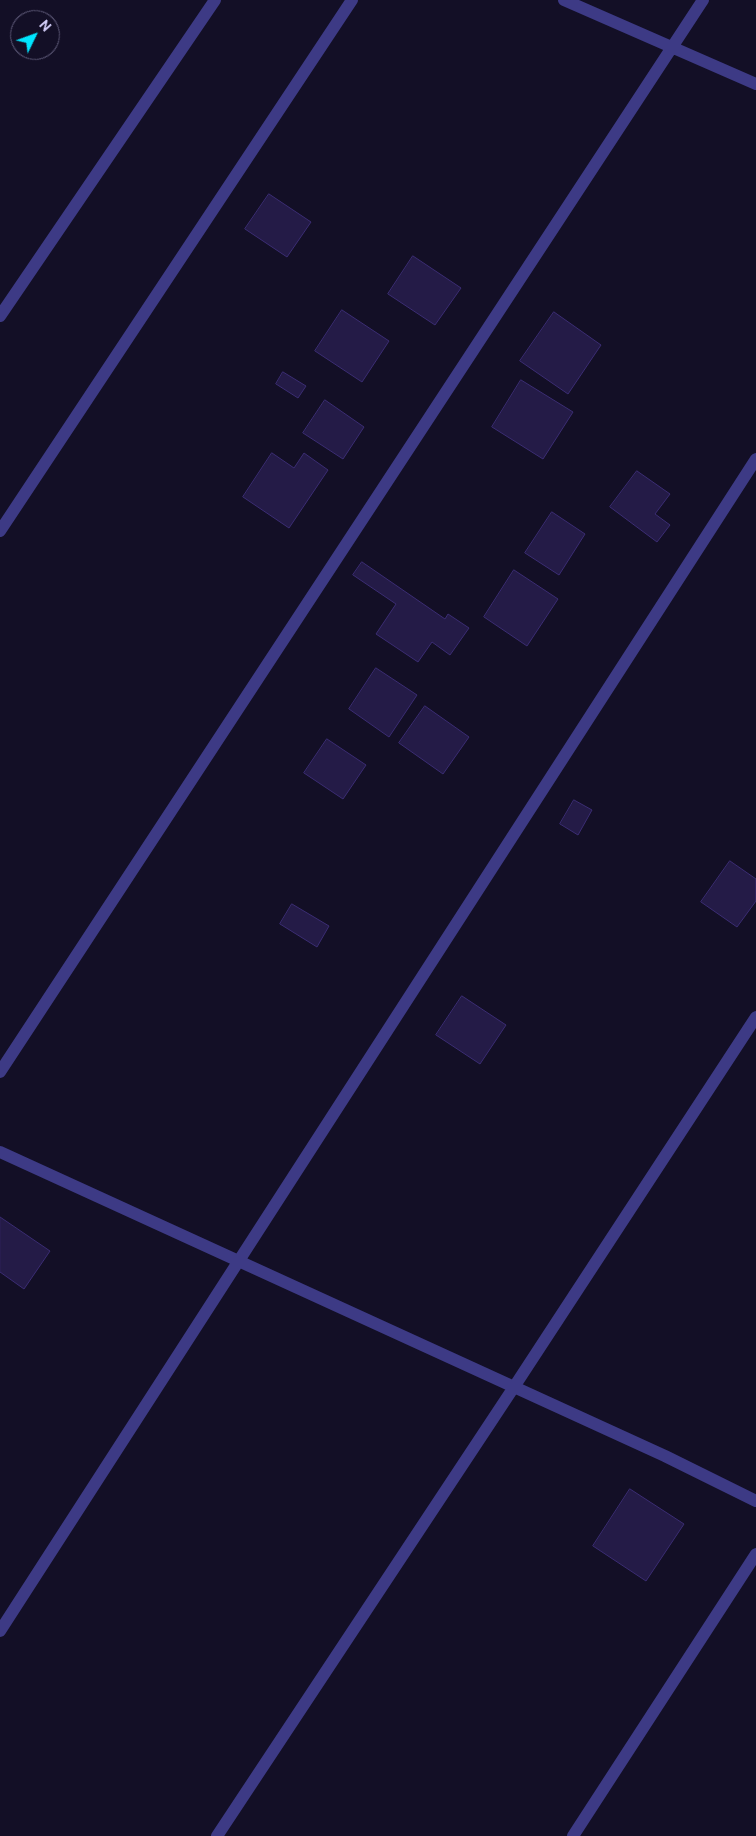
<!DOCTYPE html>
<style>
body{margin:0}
#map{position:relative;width:756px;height:1836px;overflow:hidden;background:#130f26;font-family:Cabin,sans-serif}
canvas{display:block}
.north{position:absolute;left:10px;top:10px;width:50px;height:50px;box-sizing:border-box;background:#130f26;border:1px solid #625e7d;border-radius:50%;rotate:48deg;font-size:14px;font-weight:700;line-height:20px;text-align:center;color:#d9d4ff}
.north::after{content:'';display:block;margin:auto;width:18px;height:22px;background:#00e5ff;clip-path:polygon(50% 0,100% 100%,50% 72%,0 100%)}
</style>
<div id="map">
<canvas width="756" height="1836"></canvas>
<div class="north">N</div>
</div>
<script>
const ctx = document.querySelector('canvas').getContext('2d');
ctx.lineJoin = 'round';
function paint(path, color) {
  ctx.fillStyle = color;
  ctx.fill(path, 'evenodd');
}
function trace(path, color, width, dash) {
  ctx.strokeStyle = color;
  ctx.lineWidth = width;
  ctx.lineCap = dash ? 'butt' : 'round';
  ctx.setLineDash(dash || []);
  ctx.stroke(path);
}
const building = new Path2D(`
 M269 194 311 222 287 257 245 229Z
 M413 256 461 288 435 325 388 294Z
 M342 310 389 341 362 382 315 351Z
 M554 312 601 345 568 394 520 361Z
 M283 372 306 386 298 398 276 384Z
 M521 380 573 412 543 459 492 427Z
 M325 400 364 427 343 459 303 433Z
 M272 453 294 468 304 453 328 470 289 528 243 497Z
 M637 471 670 494 655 514 670 525 657 542 610 507Z
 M552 512 585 534 559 575 525 553Z
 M362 562 445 619 448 614 469 628 450 655 432 642 418 662 376 634 396 604 353 575Z
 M514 570 558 599 527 646 484 617Z
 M376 668 417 695 389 737 349 709Z
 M425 706 469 737 443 774 399 743Z
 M327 739 366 765 343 799 304 773Z
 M574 800 592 810 578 835 560 824Z
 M730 861 756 879V901L737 927 701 902Z
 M292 904 329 926 317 947 280 924Z
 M462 996 506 1025 480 1064 436 1035Z
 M0 1217 50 1251 24 1289 0 1272Z
 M630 1489 684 1524 646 1581 593 1546Z`);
paint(building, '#241b47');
trace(building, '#3b2d73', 1);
trace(new Path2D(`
 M564 0 756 84
 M0 531 352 0
 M0 1072 703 0
 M0 1152 665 1456 756 1501
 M0 1631 756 459
 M217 1836 514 1387 756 1017
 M573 1836 756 1554`), '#3d3a85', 12);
trace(new Path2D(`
 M0 316 215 0`), '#3d3a85', 12);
</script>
